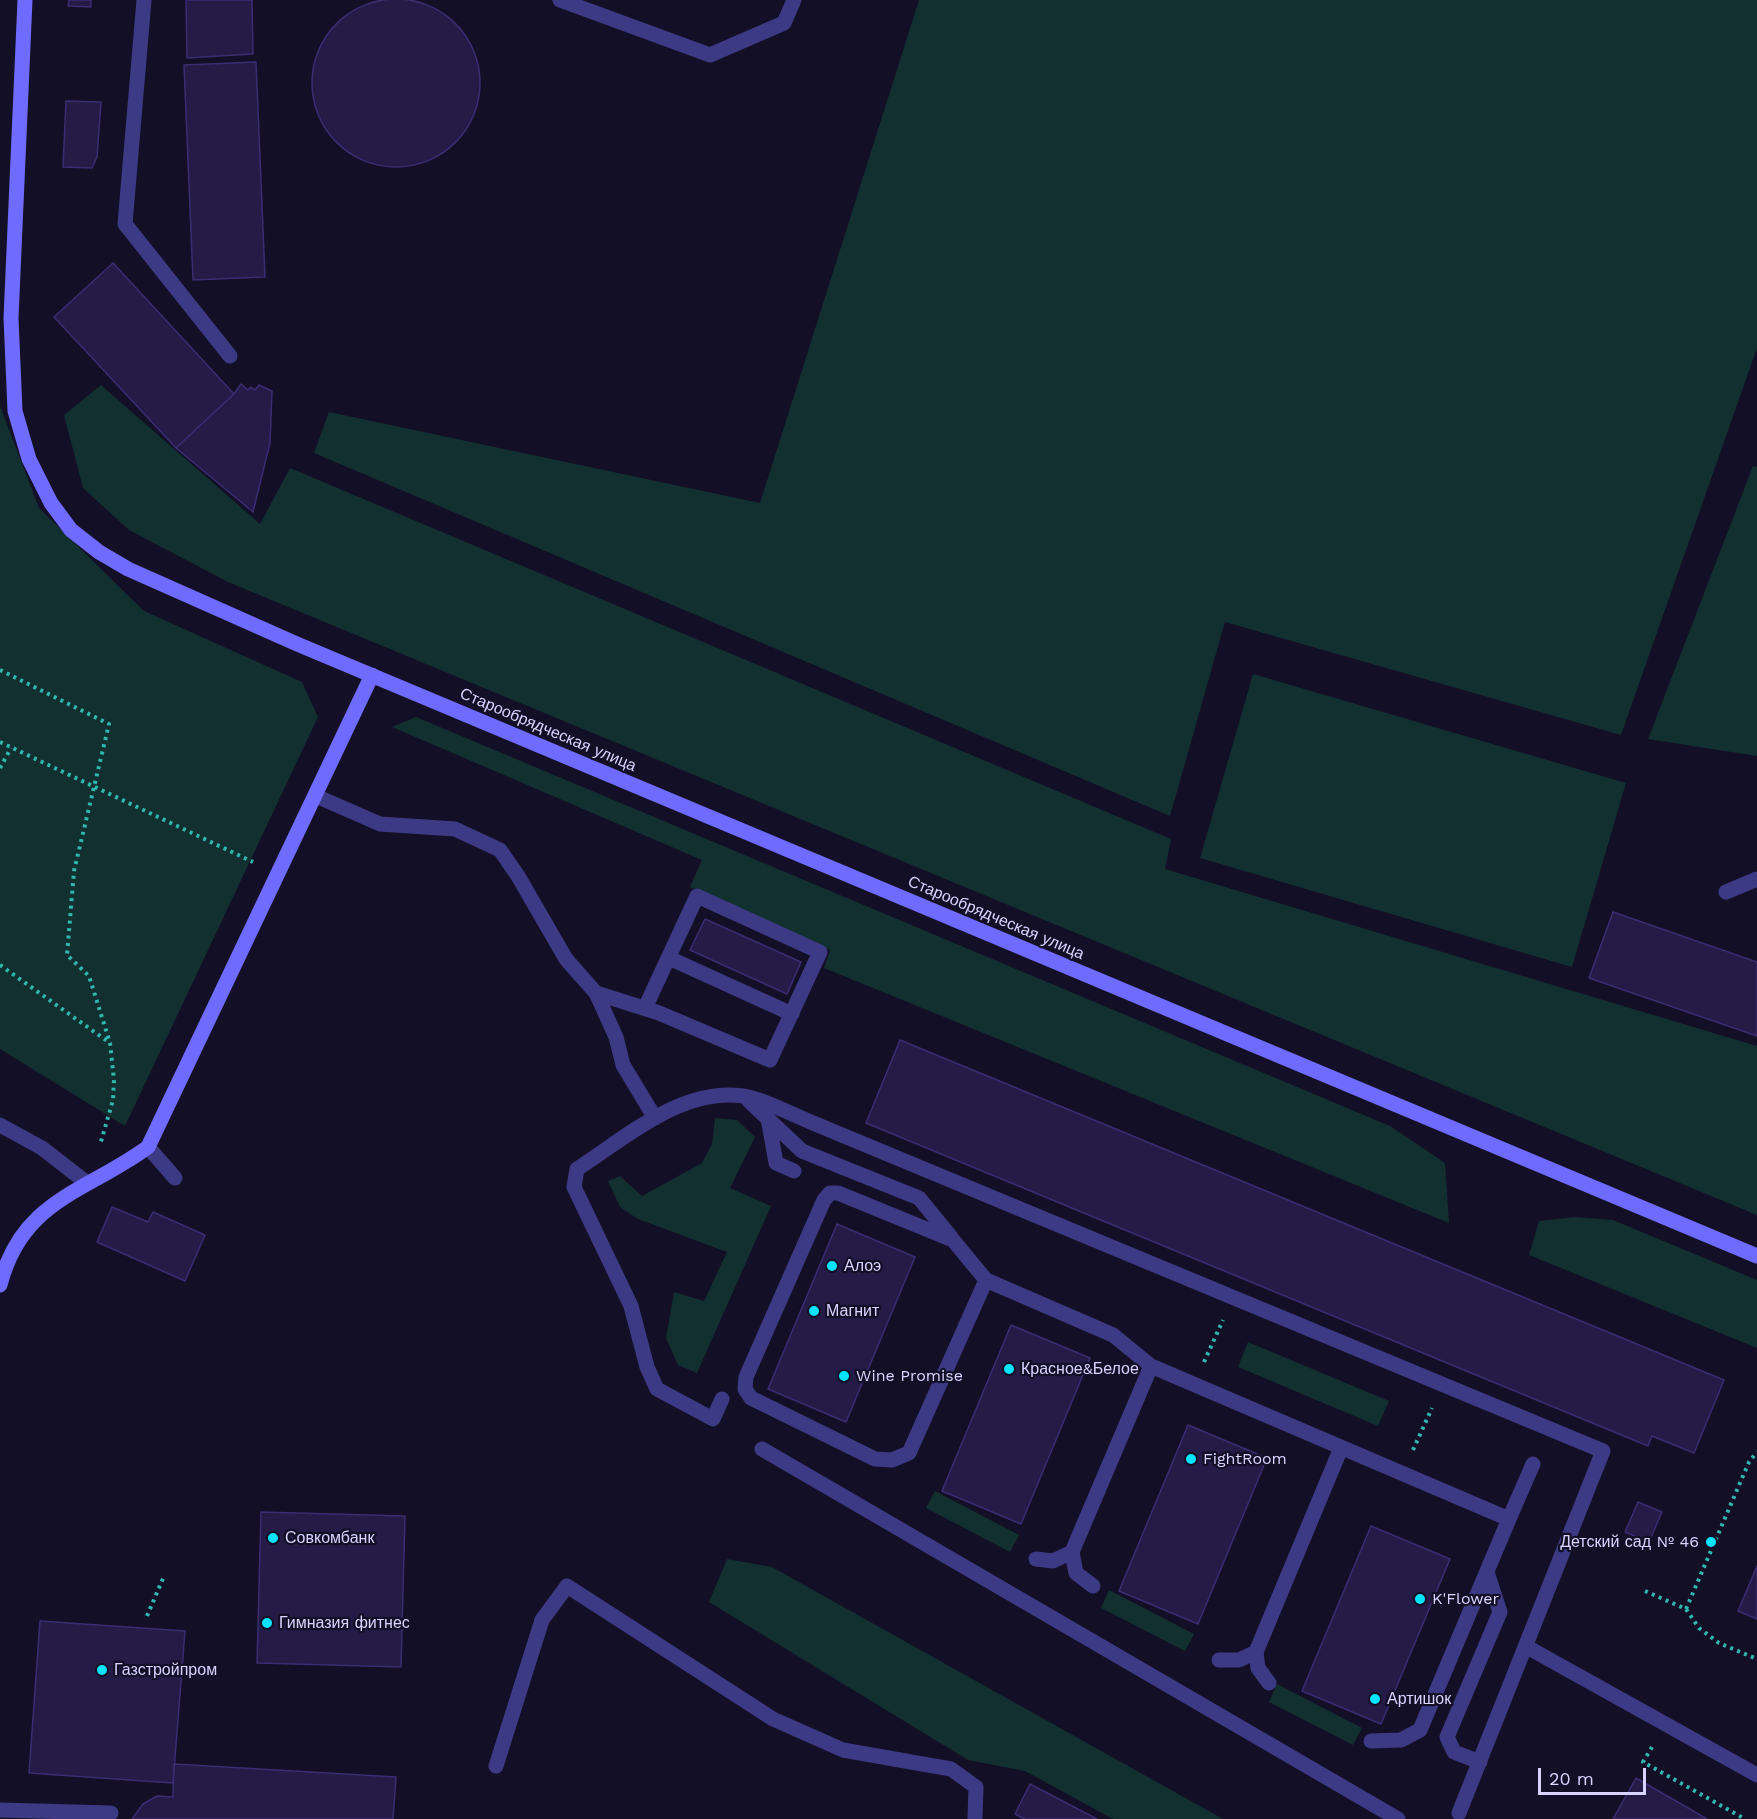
<!DOCTYPE html>
<meta charset="utf-8">
<style>
body{margin:0}
#map{position:relative;width:1757px;height:1819px;overflow:hidden;background:#130f26;font-family:"Work Sans",sans-serif}
canvas{display:block}
.scale{position:absolute;left:1538px;top:1768px;width:108px;height:27px;box-sizing:border-box;border:3px solid #d9d4ff;border-top:0;padding-left:8px;font-size:18px;line-height:21px;white-space:nowrap;color:#d9d4ff;-webkit-text-stroke:4px #130f26;paint-order:stroke}
</style>
<div id="map">
<canvas width="1757" height="1819"></canvas>
<div class="scale">20 m</div>
</div>
<script>
const ctx = document.querySelector('canvas').getContext('2d');
ctx.lineJoin = 'round';
function paint(path, color) {
  ctx.fillStyle = color;
  ctx.fill(path, 'evenodd');
}
function trace(path, color, width, dash) {
  ctx.strokeStyle = color;
  ctx.lineWidth = width;
  ctx.lineCap = dash ? 'butt' : 'round';
  ctx.setLineDash(dash || []);
  ctx.stroke(path);
}
function write(font, color, halo, rows, align = 'center') {
  ctx.font = font + ' "Work Sans",sans-serif';
  ctx.lineWidth = 4.5;
  ctx.setLineDash([]);
  ctx.textBaseline = 'middle';
  ctx.strokeStyle = halo;
  ctx.fillStyle = color;
  for (const [text, x, y, turn = 0] of rows) {
    ctx.save();
    ctx.translate(x, y);
    ctx.rotate((+turn || 0) * Math.PI / 180);
    ctx.textAlign = isNaN(turn) ? turn : align;
    if (halo) ctx.strokeText(text, 0, 0);
    ctx.fillText(text, 0, 0);
    ctx.restore();
  }
}
paint(new Path2D(`
 M919 0H1757V348L1621 735 1225 622 1170 816 314 453 329 412 760 503Z
 M101 385 260 524 290 468 1171 839 1165 869 1757 1046V1215L228 582 129 530 83 488 64 415Z
 M0 406 39 508 144 611 302 682 318 717 125 1126 0 1049Z
 M1753 466 1757 467V756L1648 739Z
 M1253 674 1626 783 1572 967 1200 858Z
 M416 717 1390 1126 1445 1163 1449 1223 824 968 830 950 690 887 702 860 392 727Z
 M715 1118 737 1120 755 1137 730 1188 771 1206 697 1373 678 1365 666 1338 674 1292 704 1301 727 1252 638 1219 620 1207 608 1181 620 1176 642 1196 702 1163 712 1144Z
 M1575 1217 1613 1220 1757 1280V1348L1529 1255 1539 1221Z
 M1248 1342 1389 1401 1378 1426 1238 1367Z
 M935 1491 1019 1535 1010 1552 926 1508Z
 M727 1559 772 1567 1223 1819H1113L1025 1771 968 1760 709 1602Z
 M1109 1590 1194 1634 1185 1651 1101 1608Z
 M1277 1684 1362 1728 1353 1745 1269 1702Z`), '#12302f');
const building = new Path2D(`
 M312 83a84 84 0 1 1 168 0a84 84 0 1 1-168 0Z
 M69 0H91V7L68 6Z
 M186 0H252L253 54 187 58Z
 M256 62 265 277 193 280 184 65Z
 M66 101 101 102 97 157 92 168 63 167Z
 M113 263 234 394 176 448 54 317Z
 M241 384 248 390 251 387 255 390 259 385 272 391 270 443 253 512 176 448 234 394Z
 M1613 912 1757 962V1036L1589 978Z
 M705 919 801 962 787 994 690 950Z
 M900 1040 1724 1380 1694 1453 1652 1436 1648 1446 866 1123Z
 M112 1207 148 1222 153 1212 205 1235 185 1281 97 1242Z
 M837 1224 915 1257 846 1422 768 1389Z
 M1011 1325 1090 1358 1021 1524 942 1491Z
 M1188 1425 1267 1458 1198 1624 1119 1591Z
 M1638 1502 1662 1512 1649 1542 1625 1532Z
 M261 1512 405 1516 401 1667 257 1663Z
 M1371 1526 1450 1559 1381 1724 1302 1691Z
 M1757 1566V1619L1738 1611Z
 M40 1621 185 1631 173 1783 29 1773Z
 M174 1764 396 1777 393 1819H132L143 1804 157 1796 173 1797Z
 M1636 1778 1707 1819H1613Z
 M1030 1784 1097 1819H1025L1015 1814Z`);
paint(building, '#241b47');
trace(building, '#3b2d73', 1.5);
trace(new Path2D(`
 M0 670 109 724 74 871 67 955 89 976 110 1043 114 1080 113 1100 100 1145
 M0 742 253 862
 M0 768 11 748
 M0 965 110 1043
 M1204 1362 1223 1320
 M1413 1450 1432 1408
 M1645 1591 1686 1609 1699 1628 1719 1643 1757 1659
 M1686 1609 1749 1462 1757 1452
 M147 1616 164 1576
 M1652 1747 1643 1762 1745 1819`), '#2fb8b0', 4, [3, 4.5]);
trace(new Path2D(`
 M144 0 125 224 230 356
 M560 0 710 55 784 23 794 0
 M316 796 380 824 455 829 500 850 518 876 566 959 596 993 616 1037 623 1065 655 1118
 M1726 892 1757 879
 M669 958 792 1014
 M596 993 659 1013 770 1060 820 952 697 896 645 1008
 M749 1101 802 1151 919 1198 951 1237
 M768 1118 776 1163 794 1171
 M0 1125 42 1148 87 1183
 M148 1147 175 1178
 M986 1280 909 1453 892 1460 875 1459 751 1398 745 1389 746 1377 824 1200 830 1193H838L953 1240 986 1280 1113 1335 1151 1366 1509 1519 1420 1730 1401 1740 1371 1741
 M722 1399 713 1419 657 1389 647 1367 631 1306 574 1187 577 1169C625 1138 682 1087 743 1096 766 1100 791 1114 813 1123L1603 1451 1459 1813
 M762 1449 1398 1819
 M1509 1519 1533 1464
 M1036 1559 1053 1561 1072 1552
 M1093 1586 1076 1573 1072 1552 1151 1366
 M1527 1647 1757 1775
 M1219 1660H1239L1256 1652
 M1269 1683 1258 1668 1256 1652 1341 1448
 M1480 1762 1454 1752 1447 1737 1500 1612 1487 1572
 M496 1766 542 1620 567 1586 773 1719 843 1750 951 1769 976 1787 975 1819
 M0 1810 111 1813`), '#3d3a85', 15);
trace(new Path2D(`
 M25 0 11 318 15 411 29 459 51 503 71 530 99 552 128 569 297 644 1757 1256
 M0 1285C22 1199 87 1192 148 1147L372 675`), '#6f6bff', 15);
for (const [x, y, r, color] of [
 [832,1266,6,"#00e5ff"],
 [814,1311,6,"#00e5ff"],
 [1009,1369,6,"#00e5ff"],
 [844,1376,6,"#00e5ff"],
 [1191,1459,6,"#00e5ff"],
 [273,1538,6,"#00e5ff"],
 [1711,1542,6,"#00e5ff"],
 [1420,1599,6,"#00e5ff"],
 [267,1623,6,"#00e5ff"],
 [102,1670,6,"#00e5ff"],
 [1375,1699,6,"#00e5ff"]
]) {
  const dot = new Path2D();
  dot.arc(x, y, r, 0, 2 * Math.PI);
  ctx.fillStyle = color;
  ctx.fill(dot);
  trace(dot, '#130f26', 2);
}
write('16px', '#d9d4ff', '#130f26', [
 ["Старообрядческая улица",548,730,23],
 ["Старообрядческая улица",996,918,23]
]);
write('16px', '#d9d4ff', '#130f26', [
 ["Алоэ",844,1266],
 ["Магнит",826,1311],
 ["Красное&Белое",1021,1369],
 ["Wine Promise",856,1376],
 ["FightRoom",1203,1459],
 ["Совкомбанк",285,1538],
 ["Детский сад № 46",1699,1542,"right"],
 ["K'Flower",1432,1599],
 ["Гимназия фитнес",279,1623],
 ["Газстройпром",114,1670],
 ["Артишок",1387,1699]
], 'left');
</script>
